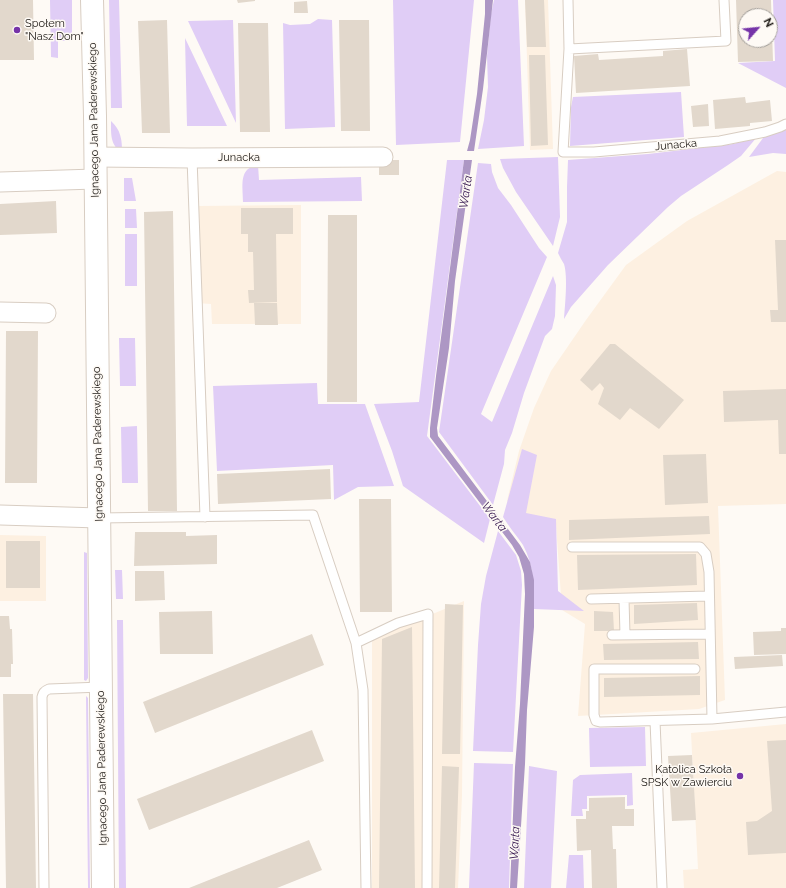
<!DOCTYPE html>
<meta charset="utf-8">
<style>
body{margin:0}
#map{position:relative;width:786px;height:888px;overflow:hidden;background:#fefaf5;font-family:Raleway,sans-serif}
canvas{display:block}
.north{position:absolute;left:738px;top:8px;width:40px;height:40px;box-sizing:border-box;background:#fefaf5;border:1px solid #a4a09b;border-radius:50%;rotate:63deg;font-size:11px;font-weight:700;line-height:16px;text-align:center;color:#1c1814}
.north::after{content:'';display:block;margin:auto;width:14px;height:18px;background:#7533a8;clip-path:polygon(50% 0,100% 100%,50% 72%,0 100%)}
</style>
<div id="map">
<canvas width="786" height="888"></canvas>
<div class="north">N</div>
</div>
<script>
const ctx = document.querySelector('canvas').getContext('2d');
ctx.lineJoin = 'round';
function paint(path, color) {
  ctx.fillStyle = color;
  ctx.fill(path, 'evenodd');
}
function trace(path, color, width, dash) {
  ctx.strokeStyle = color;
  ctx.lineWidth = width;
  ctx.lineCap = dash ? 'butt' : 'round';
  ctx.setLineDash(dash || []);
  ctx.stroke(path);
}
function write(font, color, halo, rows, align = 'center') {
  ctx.font = font + ' Raleway,sans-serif';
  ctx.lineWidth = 3;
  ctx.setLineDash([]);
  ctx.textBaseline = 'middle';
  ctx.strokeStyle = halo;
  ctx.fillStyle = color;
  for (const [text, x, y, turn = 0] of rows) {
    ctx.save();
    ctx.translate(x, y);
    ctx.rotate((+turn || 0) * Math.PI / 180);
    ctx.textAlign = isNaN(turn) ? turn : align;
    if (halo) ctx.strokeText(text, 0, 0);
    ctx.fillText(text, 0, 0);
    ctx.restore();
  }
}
paint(new Path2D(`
 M525 0H548L553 149 530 150Z
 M777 171 786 172V504L718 506 725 700 699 709 578 716 585 624 562 610 556 525H543L507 501 519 451 534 408 551 371 586 320 626 265 687 221Z
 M301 205V324H212L211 304 196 303V206Z
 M0 535 46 536V601H0Z
 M464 601 462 795 458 888H372V639Z
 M786 724V888H684L683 870 698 869 691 733Z`), '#fdf0e1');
paint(new Path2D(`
 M50 0H72V41H58V58L51 57Z
 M109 0H119L122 108H111Z
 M393 0H474L460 142 396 145Z
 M494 0H518L524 146 478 149 484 120 488 87 487 56 491 14Z
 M773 0H786V88L738 63 775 61Z
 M318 19 332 20 335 127 285 129 283 23 290 25 310 24Z
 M233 20 236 123 188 21Z
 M185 38 227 126H187Z
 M681 92 684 137 570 146 571 107 573 97Z
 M111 121C121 130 122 140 122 152 110 146 111 133 111 121Z
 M786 127V154L773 153 749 157 766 134Z
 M757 137 741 156 728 165 681 196 668 207 608 265 571 307 564 319C565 305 568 277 564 264 562 261 560 257 558 253L567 222V187L568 160 648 154 733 144Z
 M558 157 560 217 553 246 516 192 503 168 500 159Z
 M447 160H464L427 436 490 519 484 543 403 486 392 451 374 404 419 402Z
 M478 163 491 164 492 172 498 188 511 205 539 248 547 257 481 414 492 422 553 276 556 285 555 316 552 329 545 336 524 393 512 433 505 450 504 464 493 505 439 432Z
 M258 165 259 180 361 177 362 201 243 202C243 186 238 168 258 165Z
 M124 178H132L136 201H124Z
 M125 209H136L137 228H125Z
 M125 234H137V286H125Z
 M119 338H135L136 386H120Z
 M317 383 318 404H365L394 486 358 487 334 500 333 465 217 471 213 386Z
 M137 426 138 483H122L121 427Z
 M522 449 537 455 526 513 556 519 558 591 584 611 534 609C534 588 534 565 523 545 517 536 509 527 503 517Z
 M498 531 516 555 521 571 522 585 513 752 473 751 478 645 481 604 486 576Z
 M84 552 87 553 88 678 86 681 84 680Z
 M115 570H122L123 599H116Z
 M117 620H123L126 888H119Z
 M86 696 88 698 90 888H88Z
 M645 727 646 766 590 767 589 728Z
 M474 763 513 764 509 888H469Z
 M529 766 557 771 551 888H524Z
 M632 773 633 805 627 806V795L587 796V809H582L583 816H571L573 780 580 775Z
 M569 855H583L584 888H566Z`), '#e0cdf6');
paint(new Path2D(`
 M485 0H493L483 89 474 151H467L470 140 477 94 485 14Z
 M464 160H472L455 281 449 348 437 428 438 436 520 545 530 562 534 580V627L527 710 525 764 517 888H510L515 767 520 704 525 594 524 574 519 557 512 545 430 437V428L436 376Z`), '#ad97c4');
paint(new Path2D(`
 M0 0H33L34 60H0Z
 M237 0H255V1L238 3Z
 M525 0H544L546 47H527Z
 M736 0H771L773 61 738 62ZM746 16H770V40H746Z
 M307 1 308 13H294V2Z
 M167 20 170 133H142L138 21Z
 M339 20H369L370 131H341Z
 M238 23H268L270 132H240Z
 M687 49 690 86 576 93 574 56 598 54 599 60 663 56V51Z
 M529 55H545L548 145 531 146Z
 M745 97 746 103 770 100 772 121 750 123V126L715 129 713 100Z
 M708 104 709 126 693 127 691 106Z
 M388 160H399V175H379V164Z
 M56 201 57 233 0 235V204Z
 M241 208H293V234H276L277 302 249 303 248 290H254L253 252H248V234H241Z
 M173 211 177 511H148L144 212Z
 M328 215H357V402H327Z
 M775 240H786V322H771L770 310H778Z
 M254 303H277L278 325H255Z
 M6 331H38L37 483H5Z
 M610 344H615L684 400 659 429 630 408 620 420 598 404 604 388 600 383 592 391 580 380Z
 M786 389V454H779L778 420 724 422 723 391Z
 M706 454 708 503 665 505 663 455Z
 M330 469 331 499 218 504 217 474Z
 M359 499H391L392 612H360Z
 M709 516 710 534 569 540V520Z
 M135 532H186V536L217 535V564L134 566Z
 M6 541H40V588H6Z
 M696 554 697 585 578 590 577 555Z
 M135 571H164L165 600 135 601Z
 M697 603 698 620 634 624V605Z
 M445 604 463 605 460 754H442Z
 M212 611 213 654H160L159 612Z
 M594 611 613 612 614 631H594Z
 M0 616H9L10 629H12L13 664H11V677H0Z
 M412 627 415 888H379L382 639Z
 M781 628H786V654L754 655 753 632 781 631Z
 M312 634 324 665 155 733 143 702Z
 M698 642 699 659 604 660 603 644Z
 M782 655 783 666 735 669 734 657Z
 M700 676V695L604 697V678Z
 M3 694H33L36 888H6Z
 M312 730 324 761 149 830 137 799Z
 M786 740V853L748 855 746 822 757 821 772 811 767 741Z
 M692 755 696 820 672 821 668 756Z
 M442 766 459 767 455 888H439Z
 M625 797V809H634V826H612L613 849H616L617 888H592L591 850 577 851 576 819H586V811H589V798Z
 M309 840 322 870 277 888H189Z`), '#e2d8cc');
const service = new Path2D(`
 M568 0 569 49 726 41 724 0
 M569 49 563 152H594L720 141 765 132 780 127 786 124
 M192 158 205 517
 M99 518 313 515 356 643 363 690 366 888
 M572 547H700L706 554 709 572 712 719
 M591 599 709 596
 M624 599 625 635
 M612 635 710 634
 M356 643 398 623 428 614 427 888
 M695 669H594V715L596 721 600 722 712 719 786 712
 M655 721 662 888
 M44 888 42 697C43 693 44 691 49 689L101 687`);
const minor = new Path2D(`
 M95 157 192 158 383 157
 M0 182 95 179
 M0 312 46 313
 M0 515 99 518`);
const secondary = new Path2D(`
 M92 0 95 116 103 888`);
trace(service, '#d8cdc2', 11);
trace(minor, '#d8cdc2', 21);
trace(secondary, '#d8cdc2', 24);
trace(service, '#fff', 9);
trace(minor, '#fff', 19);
trace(secondary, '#fff', 22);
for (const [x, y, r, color] of [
 [17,30,4,"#7533a8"],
 [740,776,4,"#7533a8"]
]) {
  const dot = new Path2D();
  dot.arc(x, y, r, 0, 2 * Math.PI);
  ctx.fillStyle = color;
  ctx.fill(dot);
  trace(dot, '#fefaf5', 1.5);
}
write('11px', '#1c1814', '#fefaf5', [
 ["Społem",25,24],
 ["\"Nasz Dom\"",25,37],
 ["Katolica Szkoła",732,770,"right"],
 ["SPSK w Zawierciu",732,783,"right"]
], 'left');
write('11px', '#1c1814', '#fefaf5', [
 ["Ignacego Jana Paderewskiego",94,120,-91],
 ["Junacka",676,145,-5],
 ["Junacka",239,158],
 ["Ignacego Jana Paderewskiego",98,444,-91],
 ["Ignacego Jana Paderewskiego",102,768,-91]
]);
write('italic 12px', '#3b1d54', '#fefaf5', [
 ["Warta",466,192,-82],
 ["Warta",494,517,53],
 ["Warta",515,843,-87]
]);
</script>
